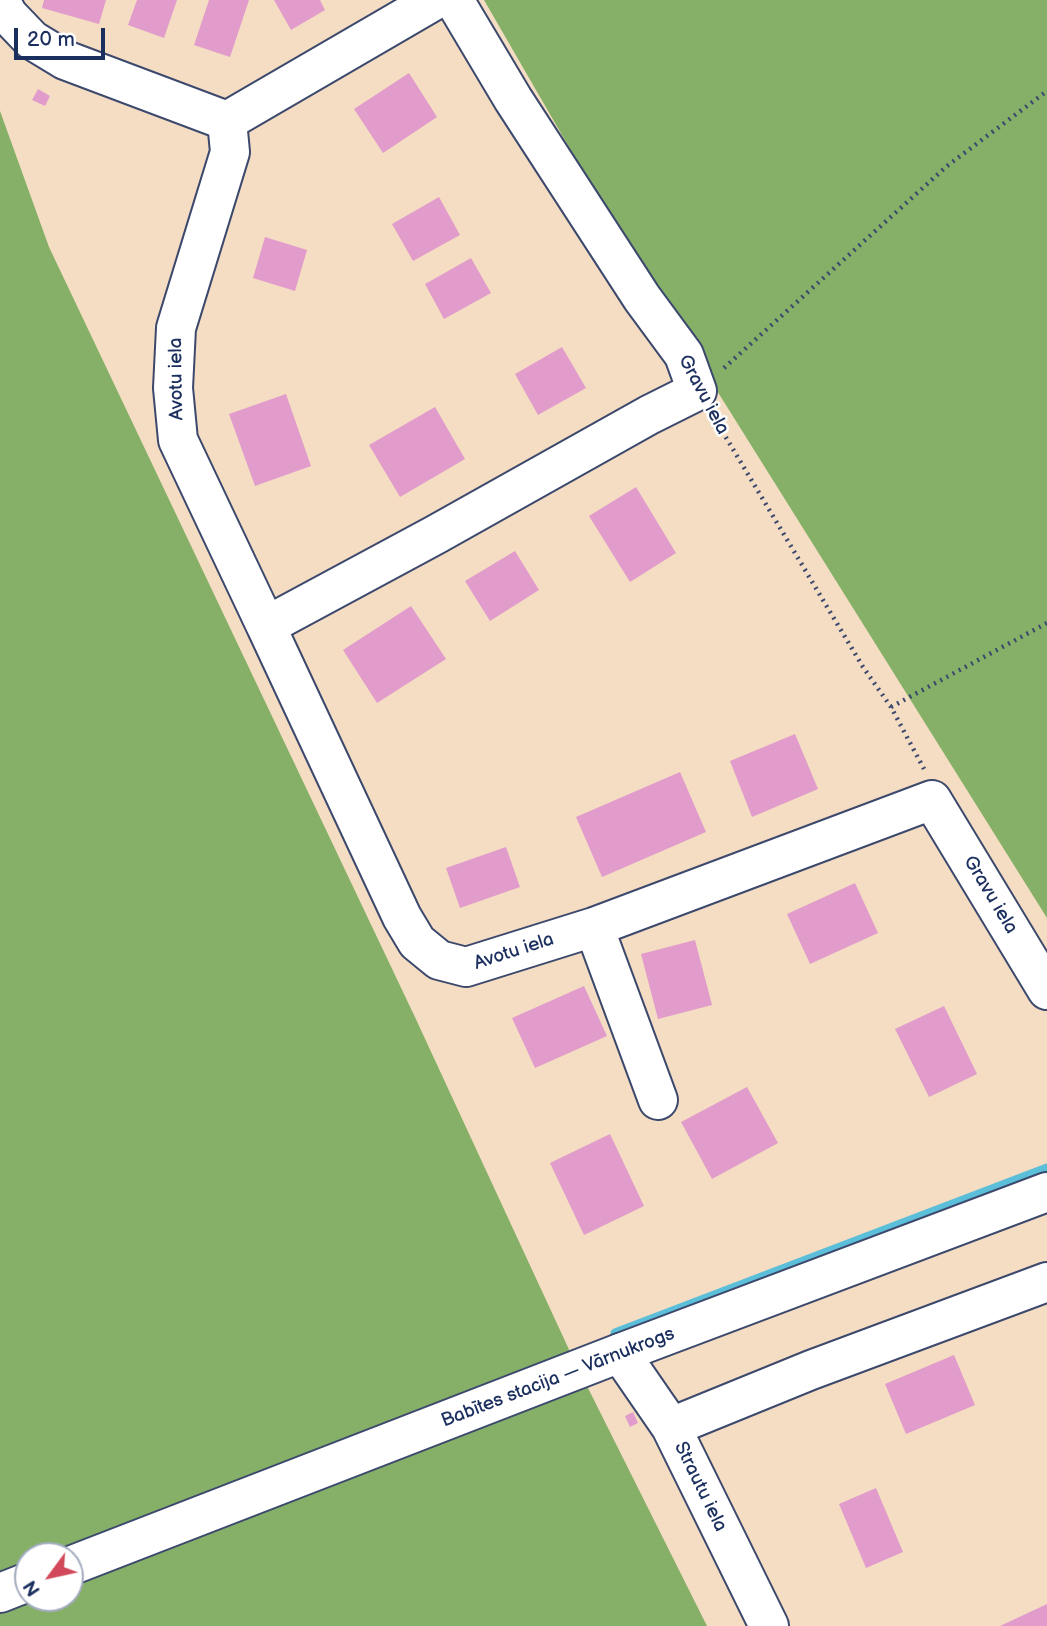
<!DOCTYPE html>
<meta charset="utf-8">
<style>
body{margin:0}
#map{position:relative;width:1047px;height:1626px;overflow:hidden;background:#f4ddc2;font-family:"Balsamiq Sans",sans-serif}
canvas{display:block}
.north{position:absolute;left:14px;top:1542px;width:70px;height:70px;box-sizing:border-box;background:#fff;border:2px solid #a4acbf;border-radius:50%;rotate:237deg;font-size:19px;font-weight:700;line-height:28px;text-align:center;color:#1b2f5e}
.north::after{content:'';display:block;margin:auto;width:24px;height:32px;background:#d1495b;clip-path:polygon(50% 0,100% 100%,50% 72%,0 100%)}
.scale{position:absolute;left:14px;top:28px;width:91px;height:32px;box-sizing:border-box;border:4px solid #1b2f5e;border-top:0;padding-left:9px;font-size:21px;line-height:24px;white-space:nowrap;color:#1b2f5e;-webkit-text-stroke:5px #fff;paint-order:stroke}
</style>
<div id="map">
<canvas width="1047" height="1626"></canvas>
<div class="north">N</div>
<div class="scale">20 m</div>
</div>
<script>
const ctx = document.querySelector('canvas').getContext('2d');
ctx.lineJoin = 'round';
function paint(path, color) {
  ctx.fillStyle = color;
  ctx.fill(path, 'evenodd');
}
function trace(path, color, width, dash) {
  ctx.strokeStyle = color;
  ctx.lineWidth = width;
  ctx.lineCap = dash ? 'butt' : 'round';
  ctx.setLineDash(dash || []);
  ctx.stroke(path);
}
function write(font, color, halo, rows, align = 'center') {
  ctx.font = font + ' "Balsamiq Sans",sans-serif';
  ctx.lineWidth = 5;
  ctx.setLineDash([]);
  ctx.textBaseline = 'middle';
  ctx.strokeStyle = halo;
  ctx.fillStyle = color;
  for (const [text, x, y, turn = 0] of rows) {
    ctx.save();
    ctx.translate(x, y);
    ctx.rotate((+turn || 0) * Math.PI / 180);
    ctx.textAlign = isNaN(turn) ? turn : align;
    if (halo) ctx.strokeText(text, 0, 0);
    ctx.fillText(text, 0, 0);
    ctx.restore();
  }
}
paint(new Path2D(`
 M484 0H1047V918L622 239Z
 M0 111 49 247 414 1015 572 1356 52 1556H28V1565L0 1576Z
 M585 1382 707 1626H0V1611L33 1598H70V1583Z`), '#86b068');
trace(new Path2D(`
 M615 1333 1047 1168`), '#5cbfda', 9);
paint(new Path2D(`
 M44 0H106L99 24 42 8Z
 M137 0H177L164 38 128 25Z
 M209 0H249L230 57 194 45Z
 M274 0H320L325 10 291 30Z
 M409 73 437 117 383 153 354 109Z
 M38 89 50 96 45 106 32 100Z
 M439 197 460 235 413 261 392 224Z
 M265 237 307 250 295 291 253 278Z
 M471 258 491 293 444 319 425 284Z
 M562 347 586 388 538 415 515 374Z
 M286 394 311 466 255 486 229 414Z
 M435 407 465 459 400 497 369 445Z
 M636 487 676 553 630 582 589 516Z
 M515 551 539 590 490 621 465 581Z
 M411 606 446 659 377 703 343 650Z
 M795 734 818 789 752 817 730 761Z
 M680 772 706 832 602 877 576 817Z
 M506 847 520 887 460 908 446 868Z
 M855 883 878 933 810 964 787 914Z
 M695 940 712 1005 658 1019 641 954Z
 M584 986 607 1036 535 1068 512 1018Z
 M944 1006 977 1074 929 1097 895 1029Z
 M747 1087 778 1143 712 1179 681 1122Z
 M610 1134 644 1206 584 1235 550 1163Z
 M954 1355 975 1405 906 1434 885 1384Z
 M633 1412 638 1423 630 1427 625 1416Z
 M876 1488 903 1552 866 1568 839 1504Z
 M1047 1604V1626H1000Z`), '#e19ccc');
const minor = new Path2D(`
 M0 0 8 15 32 40 65 60 227 121 435 0
 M227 121 230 152 176 328 173 388 178 440 266 626 435 535 649 415 697 391 684 355 642 298 513 99 454 0
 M266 626 402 917 417 942 439 960 466 967 594 927 932 800 1047 990
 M594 927 658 1100
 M620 1353 671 1427 769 1626
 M671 1427 811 1370 1047 1282`);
const major = new Path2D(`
 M70 1566 620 1353 1047 1192
 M0 1593 28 1582`);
trace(minor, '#3c496d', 42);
trace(major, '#3c496d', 42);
trace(new Path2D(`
 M724 368 947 166 1047 91
 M715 419 863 667 891 707 924 769
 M891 707 1047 623`), '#3c496d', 4.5, [2, 5]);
trace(minor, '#fff', 38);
trace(major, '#fff', 38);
write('19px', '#1b2f5e', '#fff', [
 ["Avotu iela",177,379,-91],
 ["Gravu iela",703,395,62],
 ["Gravu iela",990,895,59],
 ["Avotu iela",514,952,-18],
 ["Babītes stacija — Vārnukrogs",558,1378,-21],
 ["Strautu iela",700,1487,64]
]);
</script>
